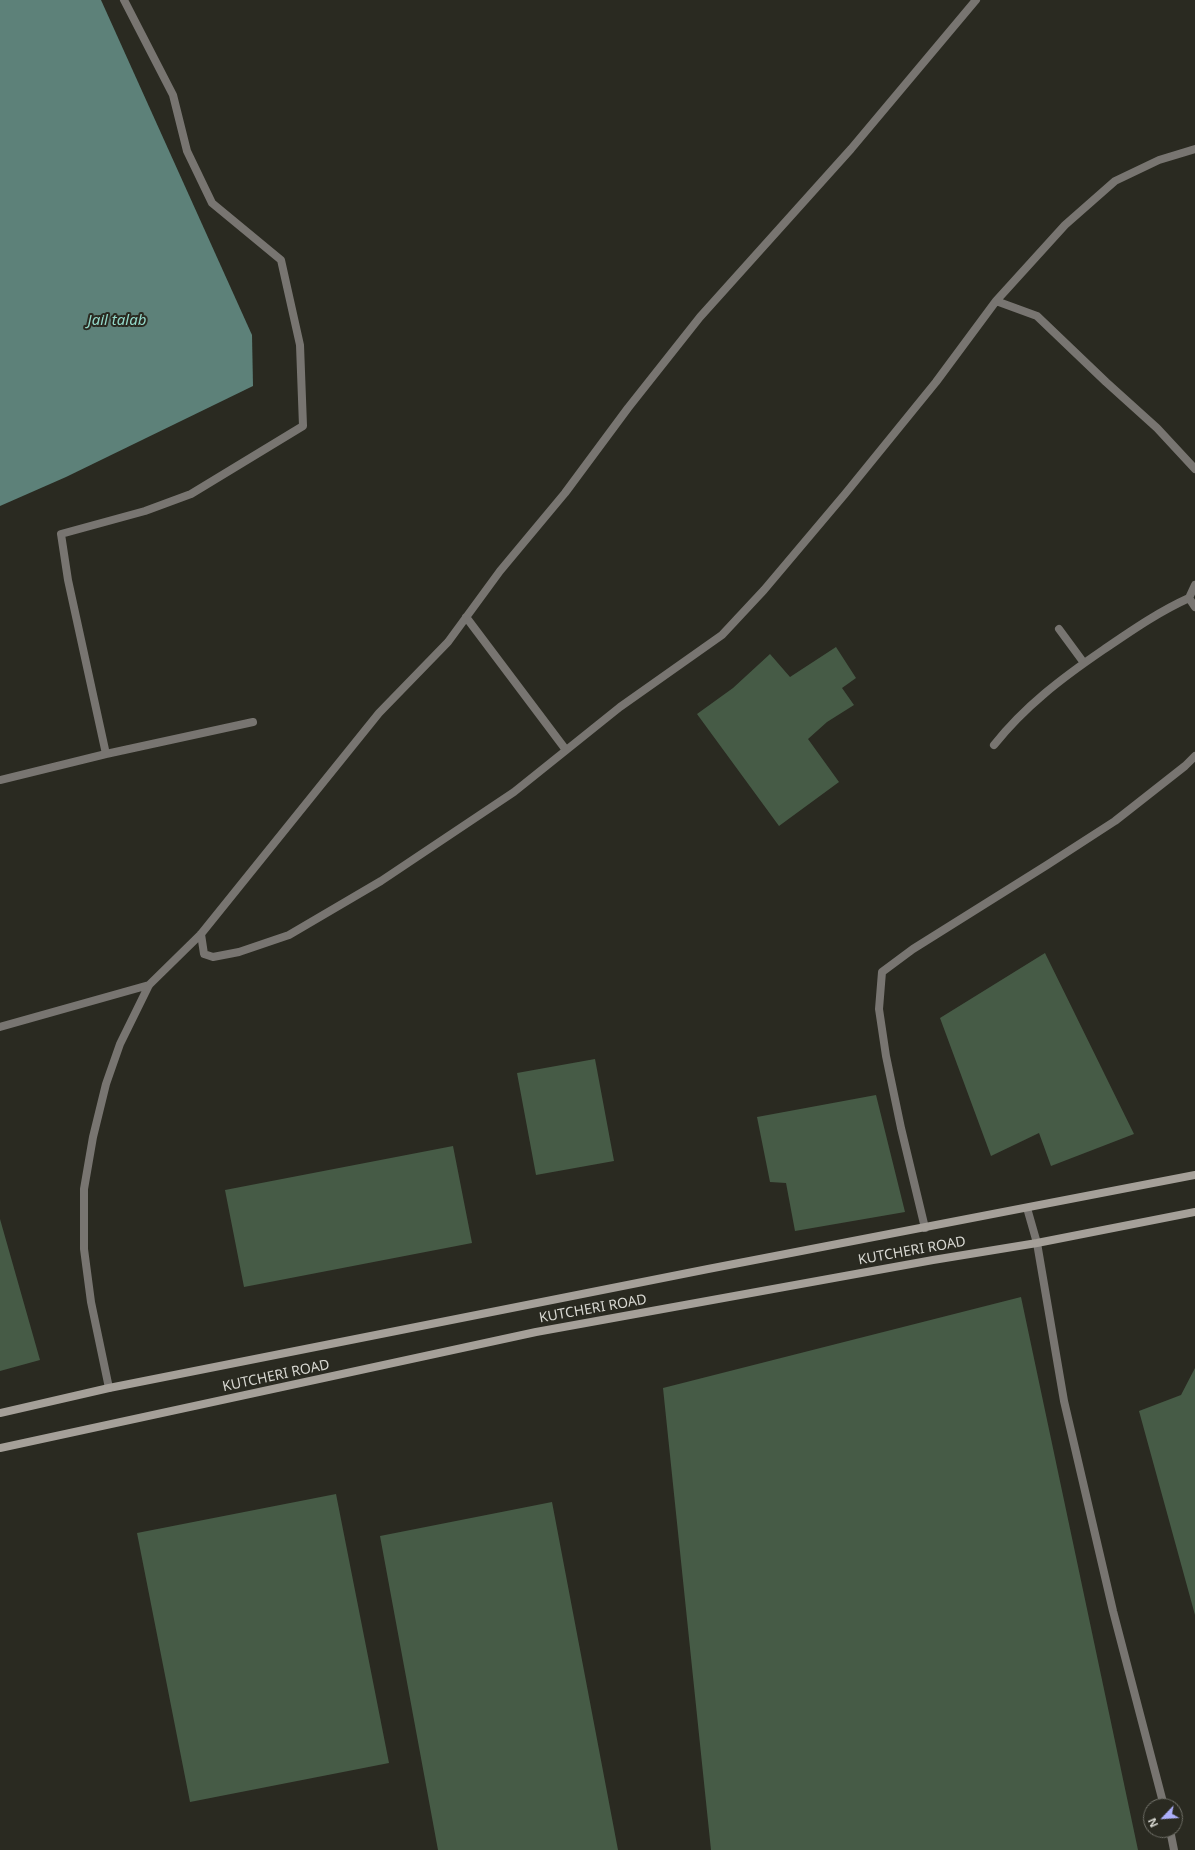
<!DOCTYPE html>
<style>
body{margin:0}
#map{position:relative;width:1195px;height:1850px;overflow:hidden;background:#2a2a21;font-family:"Noto Sans",sans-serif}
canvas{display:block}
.north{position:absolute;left:1143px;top:1798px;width:40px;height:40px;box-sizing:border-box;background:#2a2a21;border:1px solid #707068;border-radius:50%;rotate:245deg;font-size:11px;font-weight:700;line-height:16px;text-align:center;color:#d8d8d2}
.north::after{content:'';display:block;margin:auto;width:14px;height:18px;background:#acaffb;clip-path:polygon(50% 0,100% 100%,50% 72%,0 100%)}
</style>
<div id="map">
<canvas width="1195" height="1850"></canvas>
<div class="north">N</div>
</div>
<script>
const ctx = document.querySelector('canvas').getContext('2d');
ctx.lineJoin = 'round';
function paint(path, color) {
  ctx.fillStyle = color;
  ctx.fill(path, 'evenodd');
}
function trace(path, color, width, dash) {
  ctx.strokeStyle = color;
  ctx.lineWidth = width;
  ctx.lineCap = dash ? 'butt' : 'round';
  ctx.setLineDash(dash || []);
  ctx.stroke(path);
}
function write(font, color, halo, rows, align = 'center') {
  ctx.font = font + ' "Noto Sans",sans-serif';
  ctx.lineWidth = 4;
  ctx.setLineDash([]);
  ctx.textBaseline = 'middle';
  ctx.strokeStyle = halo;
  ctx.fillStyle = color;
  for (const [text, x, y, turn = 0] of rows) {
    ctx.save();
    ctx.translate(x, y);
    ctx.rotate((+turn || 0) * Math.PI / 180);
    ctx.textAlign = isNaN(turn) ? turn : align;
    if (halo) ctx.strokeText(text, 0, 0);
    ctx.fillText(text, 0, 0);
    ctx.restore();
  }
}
paint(new Path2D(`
 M0 0H101L252 335 253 386 66 477 0 506Z`), '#5d8179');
paint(new Path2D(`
 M836 647 856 678 842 688 854 705 827 722 808 739 839 782 779 826 697 714 733 688 770 654 790 677Z
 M1045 953 1134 1134 1051 1166 1039 1133 991 1156 940 1018Z
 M595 1059 614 1161 536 1175 517 1073Z
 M876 1095 905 1212 795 1231 786 1183 770 1182 757 1117Z
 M453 1146 472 1243 244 1287 225 1190Z
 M0 1219 40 1360 0 1371Z
 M1021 1297 1138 1850H711L663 1388Z
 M1195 1368V1615L1139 1411 1181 1395Z
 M336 1494 389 1763 190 1802 137 1533Z
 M552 1502 618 1850H438L380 1536Z`), '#465b46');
trace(new Path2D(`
 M996 301 1037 316 1106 382 1157 428 1195 469
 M1195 585 1189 598 1195 607
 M466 617 566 750
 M1059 629 1084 663
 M994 745C1025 706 1062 678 1103 650 1131 631 1158 612 1189 598
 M106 754 68 580 61 534 145 511 191 494 303 426 300 345 281 260 212 203 187 151 173 95 124 0
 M0 780 106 754 253 722
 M201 934 204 954 213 957 239 952 289 935 381 881 514 792 620 707 722 635 764 590 845 494 936 382 996 301 1065 225 1115 181 1159 160 1195 149
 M0 1027 149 985
 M1027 1208 1037 1243 1064 1401 1113 1611 1164 1806
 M925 1228 901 1128 886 1056 879 1009 882 972 913 949 1047 865 1115 821 1185 766 1195 756
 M109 1388 91 1302 84 1249V1189L93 1137 106 1084 120 1044 149 985 201 934 379 713 448 642 500 571 565 493 628 408 700 317 851 149 976 0
 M1170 1830 1174 1850`), '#787571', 8);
trace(new Path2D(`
 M0 1413 109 1388 708 1269 1195 1175
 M0 1448 536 1332 933 1260 1037 1243 1195 1212`), '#a5a099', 8);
write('14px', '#d8d8d2', '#2a2a21', [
 ["KUTCHERI ROAD",912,1251,-10],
 ["KUTCHERI ROAD",593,1309,-10],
 ["KUTCHERI ROAD",276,1376,-12]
]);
write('italic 15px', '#94d9ca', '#2a2a21', [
 ["Jail talab",117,321]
]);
</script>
